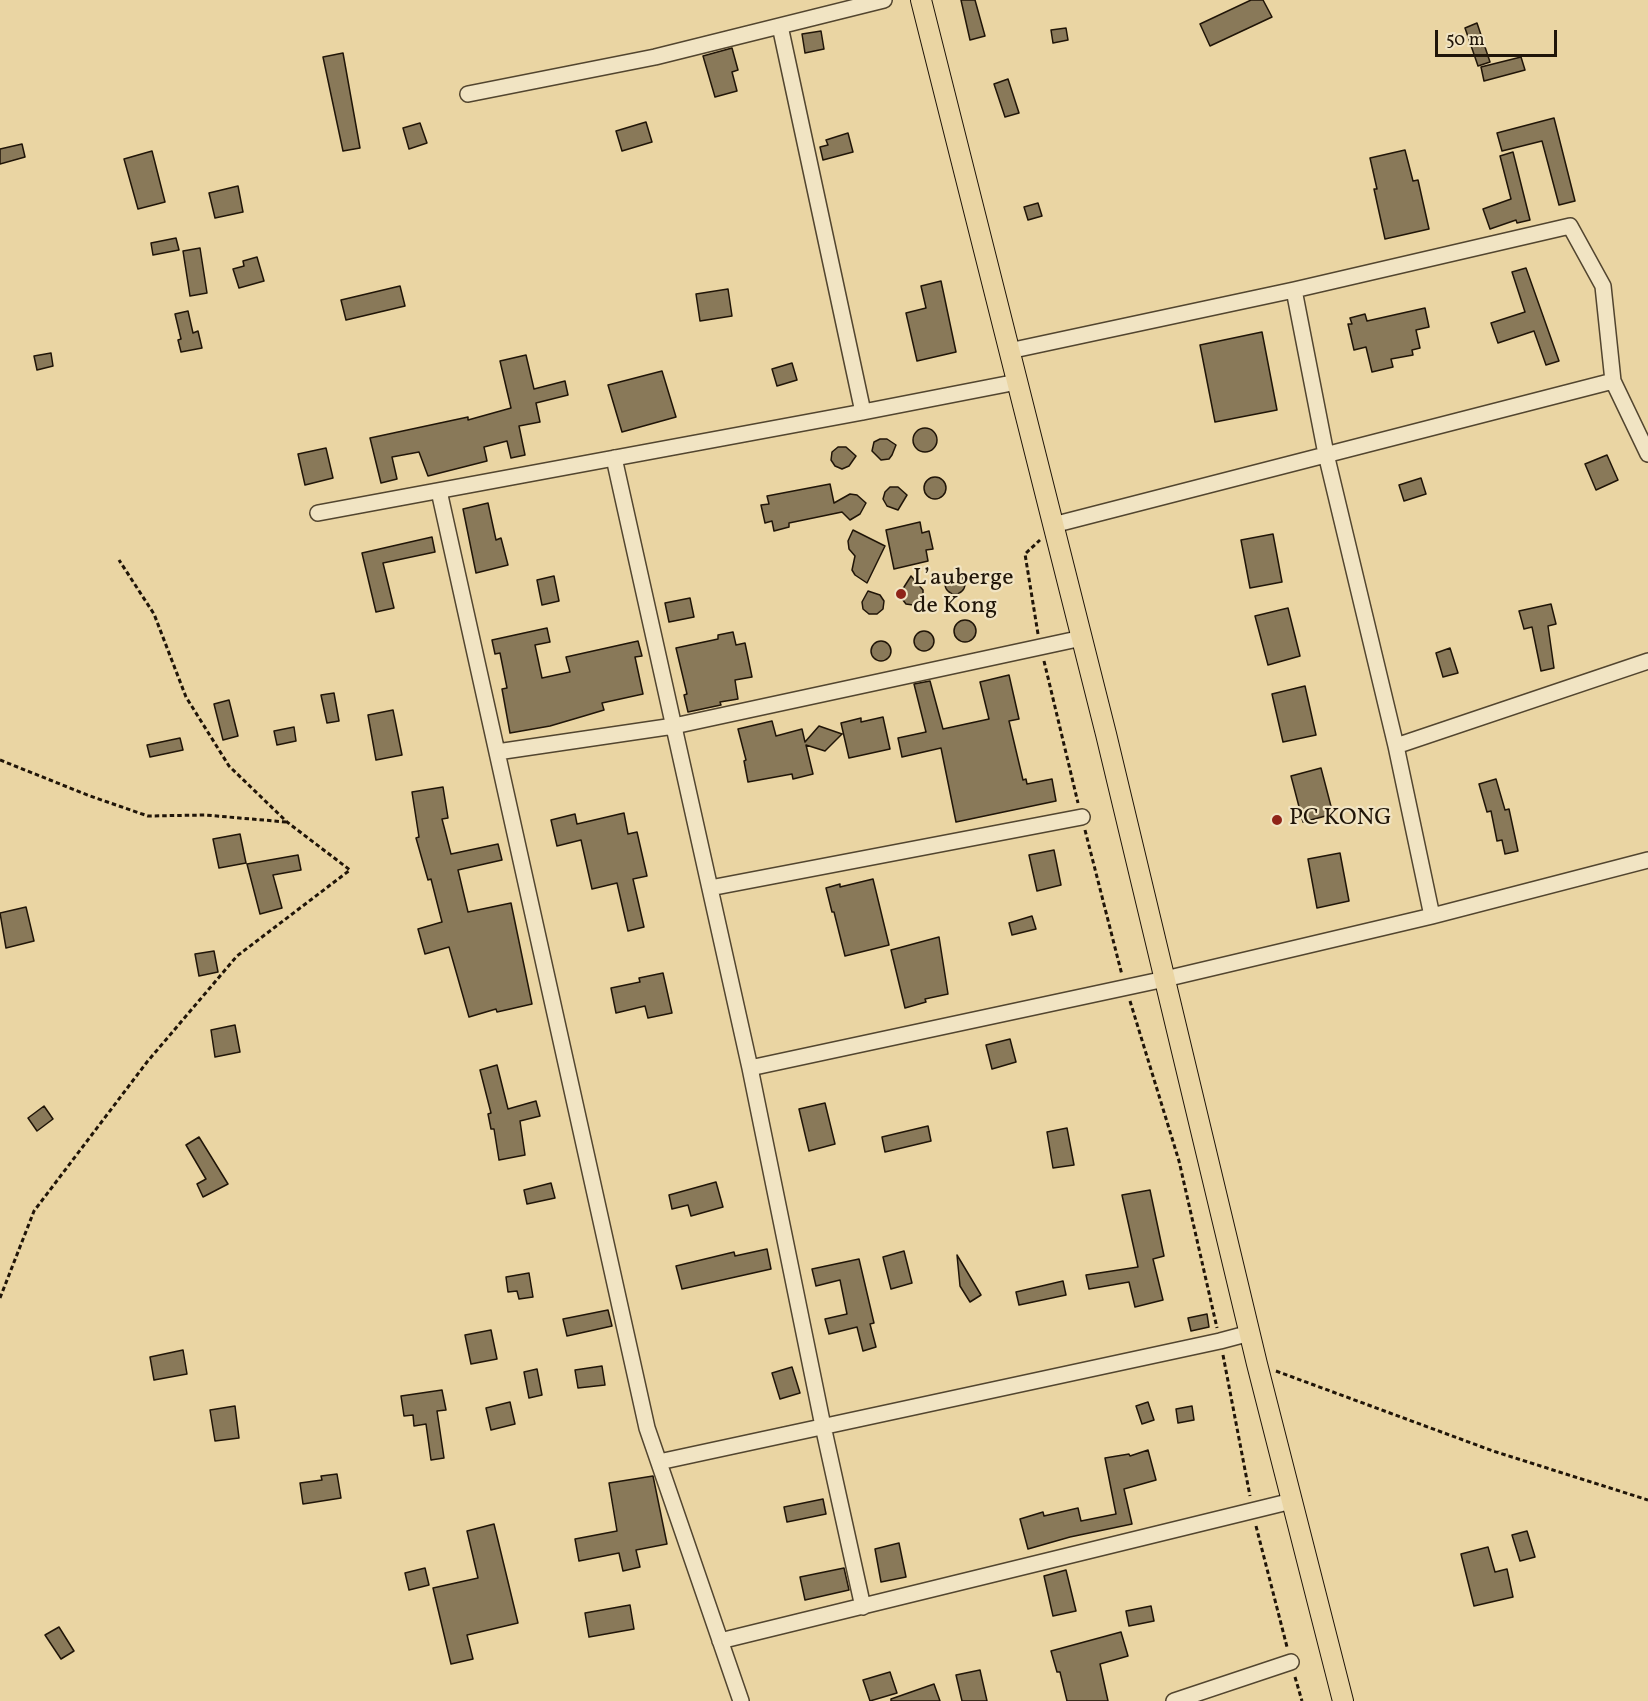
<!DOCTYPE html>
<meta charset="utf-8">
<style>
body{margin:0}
#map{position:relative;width:1648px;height:1701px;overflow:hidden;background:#ead5a3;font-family:Vollkorn,serif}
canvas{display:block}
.scale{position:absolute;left:1435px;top:30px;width:122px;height:27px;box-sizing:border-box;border:3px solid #201508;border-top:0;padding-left:8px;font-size:18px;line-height:21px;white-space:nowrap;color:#201508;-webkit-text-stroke:4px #f1e4c3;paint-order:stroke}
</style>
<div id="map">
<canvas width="1648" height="1701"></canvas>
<div class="scale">50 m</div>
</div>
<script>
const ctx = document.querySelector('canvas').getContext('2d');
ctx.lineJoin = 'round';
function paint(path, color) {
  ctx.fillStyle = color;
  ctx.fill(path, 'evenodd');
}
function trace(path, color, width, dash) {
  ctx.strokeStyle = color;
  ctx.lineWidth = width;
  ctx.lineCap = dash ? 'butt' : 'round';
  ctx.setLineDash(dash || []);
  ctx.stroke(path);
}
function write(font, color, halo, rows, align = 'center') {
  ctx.font = font + ' Vollkorn,serif';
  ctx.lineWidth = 4.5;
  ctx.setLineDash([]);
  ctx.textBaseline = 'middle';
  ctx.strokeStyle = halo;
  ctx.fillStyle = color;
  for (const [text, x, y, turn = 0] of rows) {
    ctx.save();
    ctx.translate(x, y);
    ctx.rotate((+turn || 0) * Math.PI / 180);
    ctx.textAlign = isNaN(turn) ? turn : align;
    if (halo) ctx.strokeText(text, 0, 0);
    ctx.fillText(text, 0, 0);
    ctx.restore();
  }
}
const building = new Path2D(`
 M961 0H975L985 36 970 40Z
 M1251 0H1263L1272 17 1210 46 1200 24Z
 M1477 23 1490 62 1478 66 1465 28Z
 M1066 28 1068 40 1053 43 1051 30Z
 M821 31 824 49 805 53 802 34Z
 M732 48 738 70 732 72 737 91 715 97 703 56Z
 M343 53 360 148 343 151 323 57Z
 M1521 57 1525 70 1484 81 1481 67Z
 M1008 79 1019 113 1005 117 994 84Z
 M1554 118 1575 201 1559 205 1542 141 1502 151 1497 133Z
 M646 122 652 142 622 151 616 131Z
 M420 123 427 143 409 149 403 128Z
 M848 133 853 152 823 160 820 147 828 145 826 140Z
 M22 144 25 157 0 164V149Z
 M1405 150 1413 181 1418 180 1429 229 1385 239 1374 189H1377L1370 158Z
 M152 151 165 202 138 209 124 159Z
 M1513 152 1530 220 1517 223 1516 220 1490 229 1483 209 1511 199 1500 156Z
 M238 186 243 212 215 218 209 193Z
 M1038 203 1042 216 1028 220 1024 207Z
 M176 238 179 250 153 255 151 243Z
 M200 248 207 293 190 296 183 251Z
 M257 257 264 281 239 288 233 269 244 266 243 261Z
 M1526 268 1559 361 1546 365 1534 331 1498 343 1491 323 1525 312 1512 272Z
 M941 281 956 352 917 361 906 313 926 308 921 286Z
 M400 286 405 306 346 320 341 300Z
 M728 289 732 316 700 321 696 294Z
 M1425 308 1429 327 1416 330 1420 348 1412 350 1413 355 1391 359 1393 367 1372 372 1366 347 1354 350 1348 324H1352L1350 318 1365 314 1367 321Z
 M188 311 193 333 198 331 202 348 181 352 178 340 181 339 175 314Z
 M1262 332 1277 410 1215 422 1200 345Z
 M51 353 53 366 37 370 34 356Z
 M526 355 534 389 565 381 568 395 536 403 540 422 519 426 525 455 511 458 507 441 484 447 487 461 428 476 419 452 392 457 397 479 381 483 370 438 468 417V420L511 408 500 361Z
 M792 363 797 380 777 386 772 369Z
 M662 371 676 417 622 432 608 385Z
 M913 440a12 12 0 1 1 24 0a12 12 0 1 1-24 0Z
 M880 439H887L896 445 892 455 889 459 881 460 872 451 874 442Z
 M838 447H846L856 456 849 466 842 469 835 466 831 460 832 452Z
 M326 448 333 478 305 485 298 454Z
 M1607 455 1618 480 1596 490 1585 464Z
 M924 488a11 11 0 1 1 22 0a11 11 0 1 1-22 0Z
 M1421 478 1426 494 1404 501 1399 485Z
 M830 484 834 503 850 494 857 495 866 503 860 514 850 520 842 512 789 523V527L774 531 772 521 765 523 761 505 769 504 767 496Z
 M890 487H898L907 495 898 510 887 506 883 499 885 492Z
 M488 503 496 540 501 538 508 565 476 573 463 509Z
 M920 522 922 533 929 531 933 549 926 550 928 561 894 569 886 530Z
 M853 530 885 546 867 583 855 575 852 570 855 556 849 549 848 541Z
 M1273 534 1282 582 1250 588 1241 540Z
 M432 537 435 552 383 563 394 608 376 612 362 553Z
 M945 584a10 10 0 1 1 20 0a10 10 0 1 1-20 0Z
 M554 576 559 601 542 605 537 580Z
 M911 576 923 590V597L920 603 913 605 906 604 899 595Z
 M868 591 880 595 884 601 883 609 877 614H869L863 609 862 602Z
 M690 598 694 617 669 622 665 603Z
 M1551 604 1556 624 1548 626 1554 668 1541 671 1532 627 1524 629 1519 611Z
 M1288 608 1300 656 1268 665 1255 616Z
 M954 631a11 11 0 1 1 22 0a11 11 0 1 1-22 0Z
 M547 628 550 642 535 645 542 678 570 672 566 657 638 641 642 656 635 657 643 694 602 703 604 710 584 716 550 726 510 733 502 689 507 688 500 653 495 654 492 640Z
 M914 641a10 10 0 1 1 20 0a10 10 0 1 1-20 0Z
 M733 632 736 645 745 643 752 677 735 680 738 699 720 702 721 705 688 712 684 695 687 694 676 648 718 639V635Z
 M871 651a10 10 0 1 1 20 0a10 10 0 1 1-20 0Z
 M1450 648 1458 673 1443 677 1436 653Z
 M1009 675 1019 719 1009 721 1023 780 1026 779 1027 784 1052 779 1056 801 956 822 941 748 902 757 898 738 926 732 914 684 930 681 943 729 989 719 980 682Z
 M1305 686 1316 735 1283 742 1272 694Z
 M334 693 339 721 327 723 321 695Z
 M229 700 238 736 223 740 214 704Z
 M393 710 402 755 376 760 368 715Z
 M883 717 890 749 849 758 841 723 861 718V722Z
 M772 721 776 736 802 729 805 742 819 726 842 734 825 751 806 745 813 774 793 779 792 774 748 782 744 761 746 760 738 729Z
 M294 727 296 741 277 745 274 731Z
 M180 738 183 750 150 757 147 745Z
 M1321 768 1333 814 1303 822 1291 776Z
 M1496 779 1505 810 1509 809 1518 851 1505 854 1502 840 1497 841 1491 811 1487 812 1479 784Z
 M443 787 448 818 442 819 451 854 498 844 502 860 458 870 468 912 511 903 532 1004 497 1012 496 1009 469 1017 449 947 425 954 418 929 442 922 431 879 428 880 416 838 419 837 412 792Z
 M624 813 628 834 637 832 647 876 633 879 644 927 628 931 617 883 592 889 581 840 557 846 551 820 575 814 577 824Z
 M240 834 246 863 219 868 213 839Z
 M1054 850 1061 885 1037 891 1029 855Z
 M1340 853 1349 901 1317 908 1308 859Z
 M298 855 301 870 273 875 282 908 260 914 247 864Z
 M873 879 889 945 845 956 834 912H832L826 888 840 884V887Z
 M26 907 34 941 6 948 0 913Z
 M1032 916 1036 929 1012 935 1009 923Z
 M939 937 948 994 925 999 926 1002 905 1008 891 950Z
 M214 951 218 972 199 976 195 954Z
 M663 973 672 1013 648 1018 645 1006 616 1013 611 988 640 982 639 978Z
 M235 1025 240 1052 215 1057 211 1030Z
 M1010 1039 1016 1062 992 1069 986 1045Z
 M497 1065 508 1109 536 1101 540 1116 520 1121 525 1155 499 1160 494 1129H491L488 1114 491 1113 480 1070Z
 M825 1103 835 1144 809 1151 799 1109Z
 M44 1106 53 1119 37 1131 28 1118Z
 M928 1126 931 1141 885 1152 882 1137Z
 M1067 1128 1074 1165 1053 1168 1047 1132Z
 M199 1137 228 1184 203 1197 197 1184 206 1179 186 1145Z
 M716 1182 723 1207 691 1216 688 1205 672 1209 669 1195Z
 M551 1183 555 1198 527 1204 524 1190Z
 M1150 1190 1164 1256 1153 1259 1163 1300 1135 1307 1129 1282 1089 1289 1086 1275 1138 1267 1122 1195Z
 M767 1249 771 1269 682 1289 676 1266 734 1252 735 1256Z
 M904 1251 912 1283 891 1289 883 1257Z
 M957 1255 981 1295 970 1302 960 1286Z
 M859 1259 874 1323 870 1324 876 1347 863 1351 857 1327 829 1334 825 1319 847 1314 840 1280 816 1286 812 1269Z
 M529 1273 533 1297 519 1299 517 1291 508 1292 506 1277Z
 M1063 1281 1066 1295 1019 1305 1016 1292Z
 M608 1310 612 1326 567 1336 563 1319Z
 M1207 1314 1209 1327 1191 1331 1188 1318Z
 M491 1330 497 1359 471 1364 465 1335Z
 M183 1350 187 1374 154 1380 150 1357Z
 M602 1366 605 1385 578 1388 575 1370Z
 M792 1367 800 1393 780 1399 772 1373Z
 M537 1369 542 1395 529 1398 524 1372Z
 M442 1390 446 1410 437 1411 444 1458 431 1460 426 1424 414 1426 413 1415 404 1416 401 1396Z
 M510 1402 515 1424 491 1430 486 1408Z
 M1148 1402 1154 1420 1142 1424 1136 1406Z
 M235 1406 239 1438 215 1441 210 1410Z
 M1192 1406 1194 1420 1178 1423 1176 1409Z
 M1148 1450 1156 1480 1124 1489 1132 1524 1070 1537 1028 1549 1020 1519 1043 1512 1044 1516 1078 1508 1081 1521 1116 1514 1105 1458 1129 1454 1130 1456Z
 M337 1474 341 1498 303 1504 300 1483 322 1480 321 1476Z
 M653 1476 667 1544 636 1550 640 1567 623 1571 619 1553 579 1561 575 1539 617 1531 609 1483Z
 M823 1499 826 1514 787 1522 784 1507Z
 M494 1524 518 1623 467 1635 473 1659 451 1664 433 1588 478 1578 467 1531Z
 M1527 1531 1535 1557 1520 1561 1512 1535Z
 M899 1543 906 1577 881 1582 875 1549Z
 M1488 1547 1495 1572 1507 1569 1513 1597 1474 1606 1461 1554Z
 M425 1568 429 1585 409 1590 405 1573Z
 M844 1568 849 1590 805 1600 800 1577Z
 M1066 1570 1076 1611 1053 1616 1044 1576Z
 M630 1605 634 1629 589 1637 585 1613Z
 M1151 1606 1154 1621 1129 1626 1126 1611Z
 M59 1627 74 1651 61 1659 45 1635Z
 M1121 1632 1128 1656 1100 1664 1108 1701H1067L1060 1672H1057L1051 1651Z
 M980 1670 987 1701H962L956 1675Z
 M890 1672 897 1693 870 1701 863 1680Z
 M934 1684 940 1701H891V1699Z`);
paint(building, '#897959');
trace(building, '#201508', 1.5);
const minor = new Path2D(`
 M780 26 863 412
 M468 94 655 57 884 0
 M1294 290 1326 454 1396 746 1432 916
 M1009 351 1294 290 1570 226 1603 286 1613 381 1648 454
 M614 458 750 1068 823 1426 863 1607
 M439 491 647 1428 741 1701
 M318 513 863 412 1017 382
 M1053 525 1613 381
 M1396 746 1648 661
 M497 752 674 726 1082 638
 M710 888 1082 817
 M750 1068 1165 979 1432 916 1648 860
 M659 1462 1220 1341 1250 1333
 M720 1641 1292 1501
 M1174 1701 1291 1662`);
const major = new Path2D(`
 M921 0 1106 734 1257 1364 1343 1701`);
trace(minor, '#52452f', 18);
trace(major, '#201508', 22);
trace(new Path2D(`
 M1038 634 1025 554 1040 540
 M1044 661 1078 803
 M0 760 90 796 148 816 205 815 286 822
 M1085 830 1122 975
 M1130 1001 1179 1161 1217 1328
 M0 1298 34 1211 147 1062 237 956 350 870 287 822 229 766 186 697 154 614 119 560
 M1223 1355 1250 1496
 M1276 1371 1493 1451 1648 1500
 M1256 1526 1287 1647
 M1295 1677 1302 1701`), '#201508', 3, [4.5, 3]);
trace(minor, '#f1e4c3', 15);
trace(major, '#ead5a3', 20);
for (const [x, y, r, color] of [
 [901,594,6,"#8f2418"],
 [1277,820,6,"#8f2418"]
]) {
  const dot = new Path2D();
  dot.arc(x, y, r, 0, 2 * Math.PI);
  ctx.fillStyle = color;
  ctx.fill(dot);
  trace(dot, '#f1e4c3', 2);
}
write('24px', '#201508', '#f1e4c3', [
 ["L’auberge",913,580],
 ["de Kong",913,608],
 ["PC KONG",1289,820]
], 'left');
</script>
